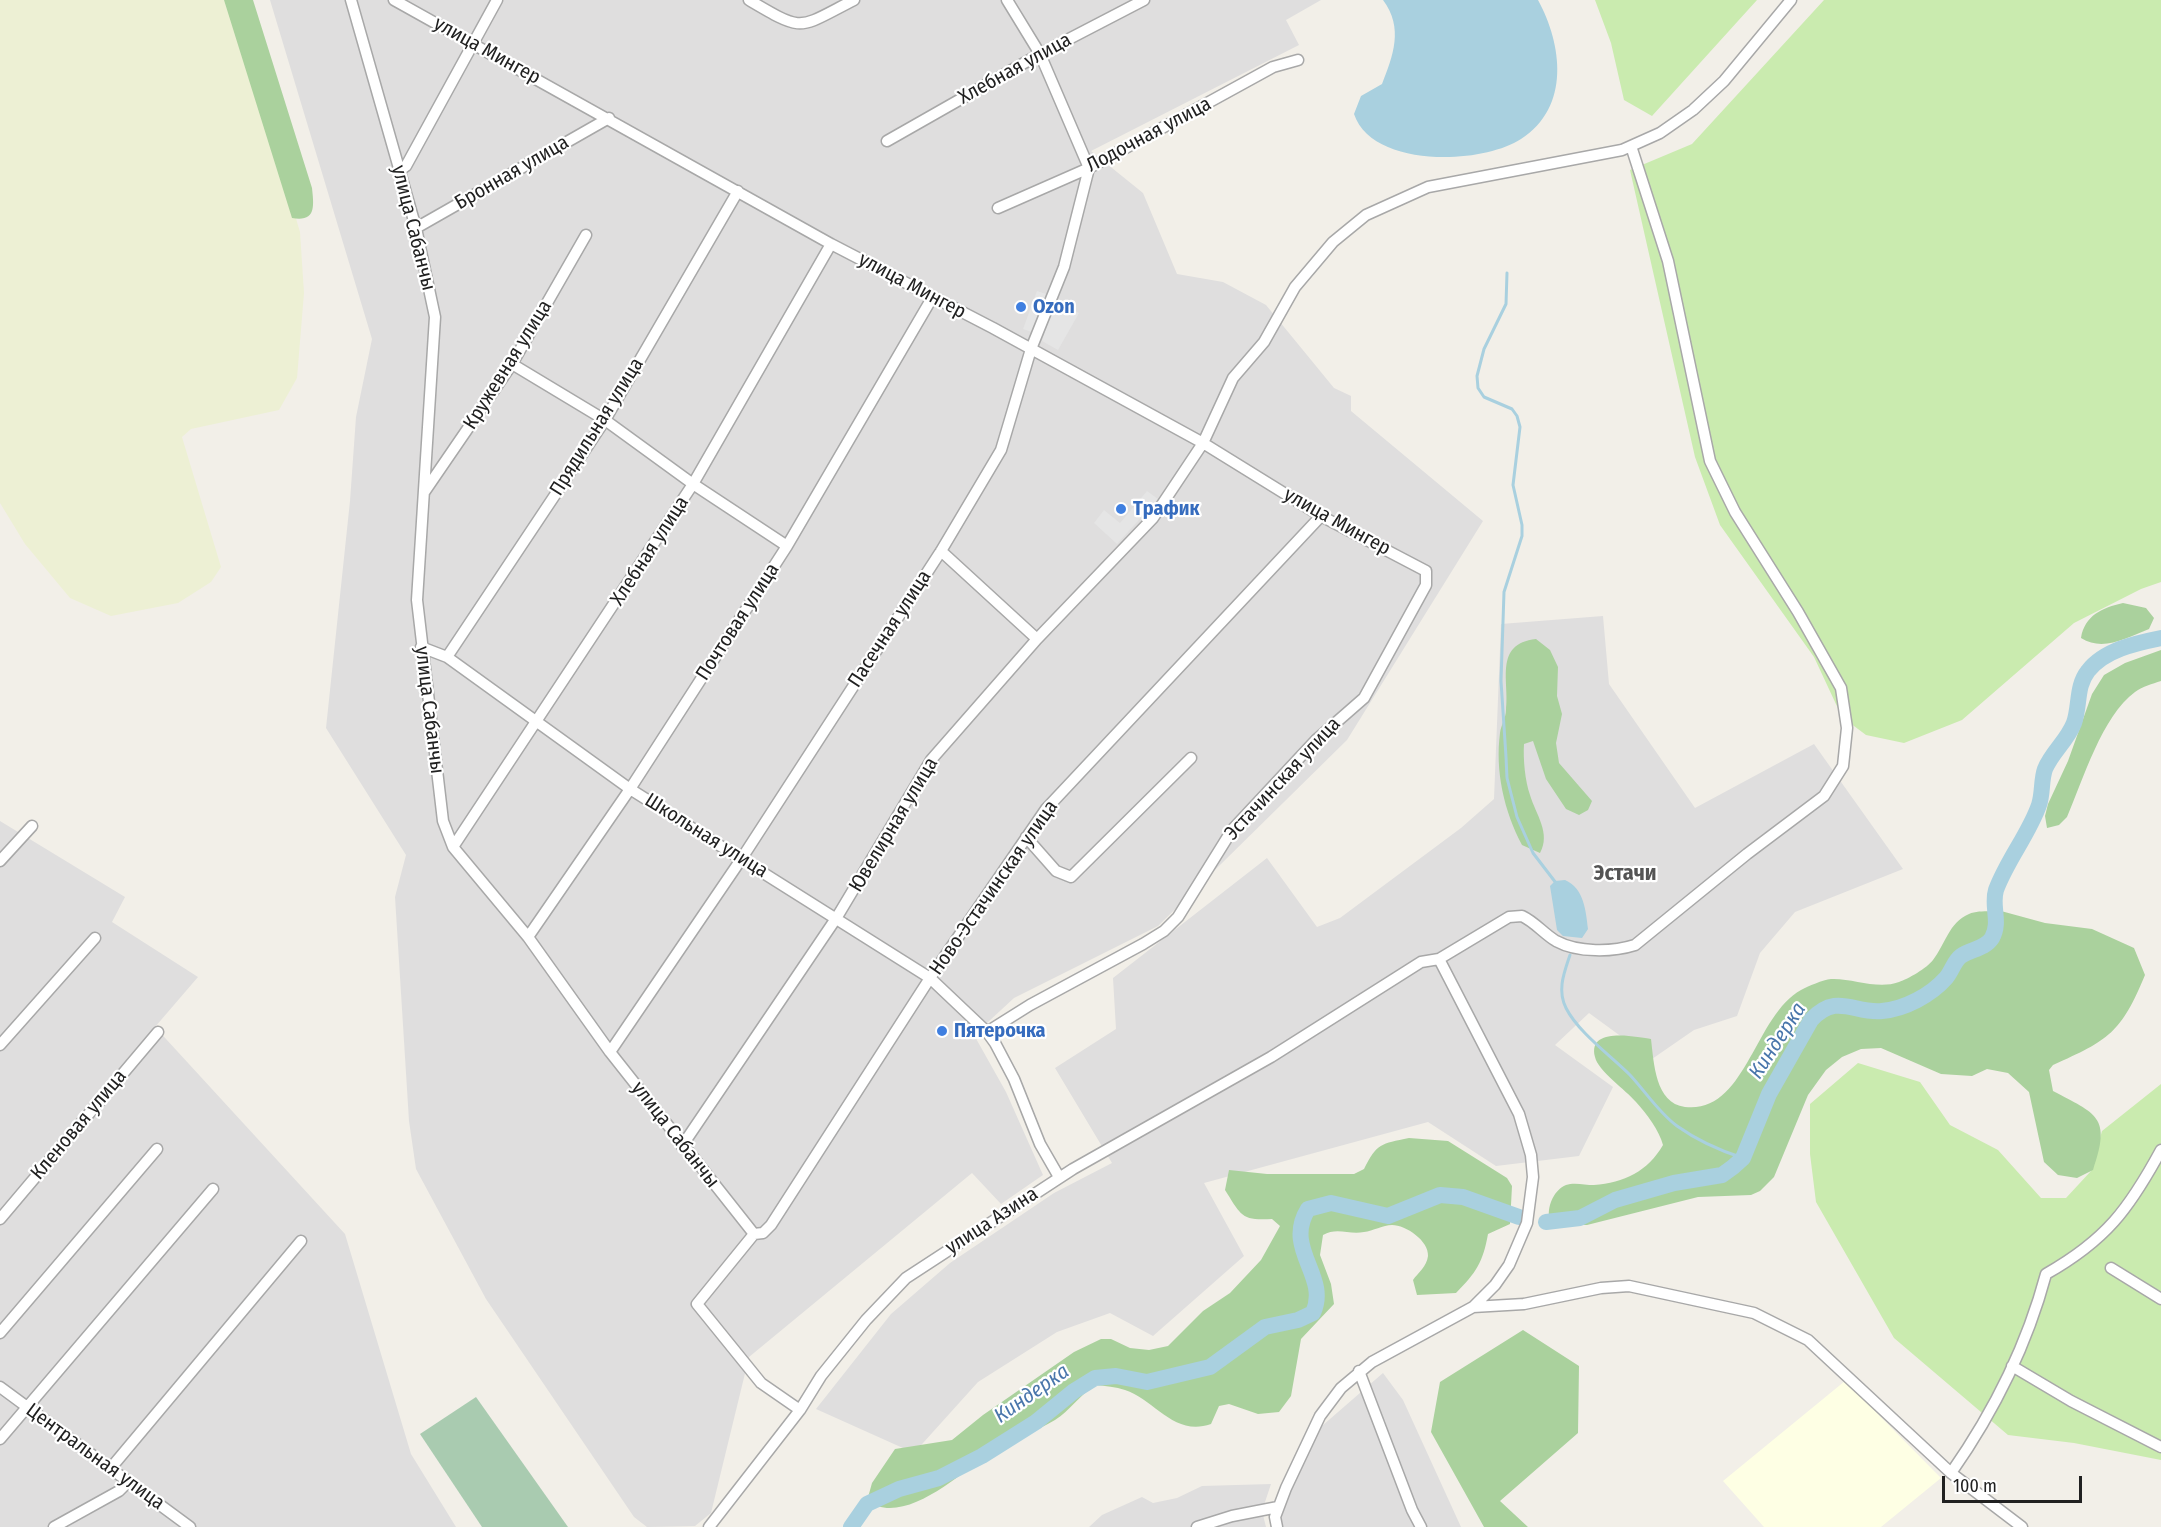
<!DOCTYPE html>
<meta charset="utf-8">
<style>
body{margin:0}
#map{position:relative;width:2161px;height:1527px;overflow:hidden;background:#f2efe8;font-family:"Fira Sans Condensed",sans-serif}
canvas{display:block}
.scale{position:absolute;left:1942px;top:1476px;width:140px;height:27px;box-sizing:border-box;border:3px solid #212121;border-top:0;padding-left:8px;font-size:18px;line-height:21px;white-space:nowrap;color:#212121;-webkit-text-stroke:4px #fff;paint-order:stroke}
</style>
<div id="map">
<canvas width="2161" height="1527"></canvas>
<div class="scale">100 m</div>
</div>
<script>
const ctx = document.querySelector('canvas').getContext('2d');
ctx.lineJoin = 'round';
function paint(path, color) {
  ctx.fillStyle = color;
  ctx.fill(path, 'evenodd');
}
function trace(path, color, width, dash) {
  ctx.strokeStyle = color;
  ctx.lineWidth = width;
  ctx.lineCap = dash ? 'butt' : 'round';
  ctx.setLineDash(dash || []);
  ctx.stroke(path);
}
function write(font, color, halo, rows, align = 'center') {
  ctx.font = font + ' "Fira Sans Condensed",sans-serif';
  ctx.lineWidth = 4.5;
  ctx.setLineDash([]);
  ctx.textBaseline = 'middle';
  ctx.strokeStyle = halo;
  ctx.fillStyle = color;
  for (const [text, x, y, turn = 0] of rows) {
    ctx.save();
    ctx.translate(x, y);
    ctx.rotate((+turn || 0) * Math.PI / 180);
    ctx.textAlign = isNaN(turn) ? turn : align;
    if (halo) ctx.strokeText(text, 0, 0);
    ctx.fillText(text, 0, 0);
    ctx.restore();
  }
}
paint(new Path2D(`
 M270 0H1321L1286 20 1299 45 1091 151 1143 193 1177 274 1223 282 1266 305 1334 388 1351 396V411L1483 521 1347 740 1158 926 1014 998 974 1035 1006 1092 1043 1175 1001 1204 972 1173 749 1357 711 1513 695 1526 647 1527 634 1517 486 1299 416 1169 409 1121 395 897 406 855 326 728 350 501 356 417 372 339Z
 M1603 616 1609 684 1695 808 1814 744 1903 869 1795 912 1760 953 1737 1016 1694 1030 1652 1059 1589 1013 1555 1045 1613 1087 1579 1156 1496 1166 1428 1122 1204 1183 1244 1256 1153 1336 1110 1313 1057 1332 978 1382 914 1453 816 1409 891 1314 950 1263 1054 1193 1112 1163 1055 1068 1116 1029 1113 978 1267 858 1317 927 1340 918 1461 828 1494 799 1501 624Z
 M0 821 125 897 112 922 198 977 155 1027 345 1234 411 1454 456 1527H0Z
 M1383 1373 1403 1400 1461 1527H1283L1278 1518 1315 1432Z
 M1271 1484 1262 1511 1266 1527H1089L1102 1515 1142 1497 1153 1503 1177 1498 1202 1486Z`), '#dfdede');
paint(new Path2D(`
 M1845 1381 1941 1478 1881 1527H1764L1723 1481Z`), '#feffe4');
paint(new Path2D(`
 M0 0H231L300 232 304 293 297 378 279 410 191 429 182 437 221 567 211 582 178 603 111 616 70 598 25 544 0 503Z`), '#edf0d4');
paint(new Path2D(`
 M1595 0H1757L1652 116 1624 100 1611 43Z
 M1824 0H2161V582L2141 589 2074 623 1962 720 1904 743 1866 735 1842 717 1814 657 1720 525 1695 457 1630 170 1692 144Z
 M1858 1063 1920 1082 1950 1125 1998 1150 2041 1198H2066L2091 1171 2102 1131 2161 1084V1460L2074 1443 2008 1435 1894 1338 1816 1202 1810 1154V1104Z`), '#caebaf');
paint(new Path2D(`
 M224 0H253L312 188C314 207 316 222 292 218Z
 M2123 603 2146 608 2154 618 2149 629C2126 638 2103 652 2081 638 2085 615 2102 608 2123 603Z
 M1536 639 1550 650 1558 667 1557 696 1562 714 1556 743 1559 763 1592 801 1588 810 1579 815 1566 809 1546 779 1533 741 1524 744C1523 759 1525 781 1530 795 1536 815 1551 833 1540 853L1522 845C1504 811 1495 771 1500 733 1501 725 1506 718 1506 710 1510 682 1493 644 1536 639Z
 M2161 650V681C2152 684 2143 686 2135 692 2102 716 2083 780 2067 817L2059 825 2047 828 2045 816 2048 804 2068 761 2092 694 2104 675 2125 663Z
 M2001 911 2045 923 2092 929 2134 948 2145 975C2121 1033 2109 1040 2053 1065L2049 1070 2053 1091C2096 1114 2112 1116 2093 1170L2077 1178 2058 1175 2044 1162 2029 1092 2008 1073 1987 1069 1972 1076 1941 1074 1881 1048 1861 1049 1842 1057 1826 1070 1808 1095 1774 1177 1760 1191 1751 1195 1698 1197 1587 1225H1572L1549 1216C1548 1205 1554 1190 1566 1185 1574 1182 1585 1185 1594 1185 1624 1183 1648 1171 1663 1145 1659 1130 1647 1114 1636 1102 1626 1090 1598 1071 1595 1057 1587 1026 1637 1037 1651 1039 1654 1063 1655 1103 1685 1107 1746 1114 1754 1016 1801 990 1808 986 1823 980 1831 979 1853 978 1877 990 1899 982 1908 979 1927 968 1933 960 1945 945 1949 922 1969 914 1978 910 1991 912 2001 911Z
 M1409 1138 1448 1141 1507 1178 1512 1186 1510 1224 1488 1234C1483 1262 1476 1273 1456 1293L1417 1295 1413 1280C1418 1273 1427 1266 1428 1256 1429 1241 1406 1225 1392 1225 1383 1225 1373 1231 1364 1232 1349 1235 1337 1227 1323 1235L1320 1255 1331 1284 1334 1304 1301 1339 1291 1396 1279 1412 1258 1414 1229 1404 1219 1406 1211 1424C1174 1437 1155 1400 1125 1390 1116 1387 1105 1386 1096 1385 1080 1394 1070 1411 1055 1420 1034 1433 1009 1439 989 1453 960 1474 904 1527 867 1501L872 1483 895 1449 952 1440 983 1415 1074 1352 1101 1339H1111L1130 1348 1149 1350 1168 1346 1203 1311 1230 1293 1261 1260 1280 1226 1272 1219C1241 1221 1241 1215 1225 1190L1229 1170 1267 1174H1354L1364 1169C1377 1143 1381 1144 1409 1138Z
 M1523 1330 1579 1366 1578 1433 1500 1501 1528 1527H1484L1431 1432 1440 1382Z`), '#aad19d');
paint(new Path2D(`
 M476 1397 568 1527H482L420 1434Z`), '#a9cbb0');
paint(new Path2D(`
 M1037 291 1046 294 1032 332 1023 329Z
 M1055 300 1079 313 1058 350 1042 341Z
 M1147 491 1158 499 1117 544 1094 523 1104 510 1120 523Z`), '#e5e5e5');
paint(new Path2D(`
 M1383 0H1538C1562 44 1571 107 1521 139 1481 165 1372 168 1354 114L1361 96 1382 84C1393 56 1404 28 1383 0Z
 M1565 880C1584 888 1586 911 1588 929L1582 938 1563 936 1557 930 1550 886 1555 881Z`), '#a9d0df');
trace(new Path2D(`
 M1507 273 1506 304 1484 349 1477 376 1478 388 1484 397 1512 409 1517 416 1520 427 1513 485 1522 525V536L1504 592 1501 681 1506 757 1507 778 1517 817 1533 853 1556 883
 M1570 955C1564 973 1557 990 1566 1008 1578 1032 1611 1056 1630 1075 1645 1091 1659 1113 1677 1126 1698 1141 1718 1150 1743 1158`), '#a9d0df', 3);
trace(new Path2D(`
 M1546 1222 1580 1218 1615 1200 1674 1183 1722 1175 1733 1167 1743 1158 1769 1094 1811 1020C1837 992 1854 1014 1882 1011 1905 1009 1931 995 1946 978 1952 971 1954 961 1961 956 1971 949 1985 949 1992 938 2001 922 1991 906 1996 890 2007 860 2029 834 2039 805 2043 793 2041 780 2045 769 2052 752 2067 741 2074 723 2080 706 2076 686 2088 671 2104 650 2136 643 2161 638
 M851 1527 867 1504 899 1489 939 1478 982 1456 1036 1422 1074 1391 1095 1378 1116 1376 1147 1382 1210 1367 1265 1327 1298 1320 1313 1313C1330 1276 1283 1249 1308 1209L1331 1203 1388 1216 1440 1195 1463 1197 1519 1217`), '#a9d0df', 16);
const minor = new Path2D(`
 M351 0 416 228 435 317 417 600 443 821 453 847 528 937 610 1052 754 1234
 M394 0 831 244 993 328 1203 443 1321 516 1426 571V585L1364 698 1316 740 1232 830 1178 917 1164 931 1143 944 1030 1005 987 1032
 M749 0C805 33 797 29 854 0
 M887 141 1040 54 1144 0
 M399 171 406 166 497 0
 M998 208 1089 168 1273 67 1298 60
 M416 228 609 118
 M512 364 605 420 693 484 787 546
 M425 491 512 364 586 235
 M941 551 1037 639
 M421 647 447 657 630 789 930 978 987 1032 995 1043 1014 1079 1040 1144 1059 1177
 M447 657 605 420 738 191
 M1026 837 1056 871 1071 877 1191 758
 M453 847 693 484 831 244
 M0 861 32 826
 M528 937 630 789 787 546 932 298
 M0 1045 95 938
 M610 1052 742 858 941 551 1001 450 1031 349 1064 267 1089 168 1040 54 1007 0
 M682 1146 837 917 931 760 1037 639 1153 518 1203 443 1233 378 1264 342 1295 287 1333 242 1366 215 1428 187 1622 150 1660 133 1693 110 1724 81 1791 0
 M0 1219 158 1032
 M754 1234 763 1233 771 1225 930 978 1046 809 1321 516
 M754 1234 697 1304 761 1383 800 1410
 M2111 1268 2161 1299
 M1473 1307 1524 1304 1601 1288 1629 1286 1754 1313 1808 1340 1951 1473 2022 1527
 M0 1333 157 1149
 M2012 1366 2071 1401 2161 1447
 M1359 1371 1412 1510 1421 1527
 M0 1387 190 1527
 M0 1439 213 1189
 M110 1469 301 1241
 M1951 1473C1993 1413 2027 1345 2046 1274 2106 1240 2129 1209 2161 1150
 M54 1527 119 1491 128 1482
 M709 1527 800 1410 821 1376 866 1320 906 1278 1073 1169 1271 1057 1421 962 1439 959 1509 917 1522 916C1535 922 1544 934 1556 941 1578 953 1613 952 1635 945L1747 854 1824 796 1843 766 1847 728 1841 688 1798 612 1735 512 1710 461 1668 261 1631 146
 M1197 1527 1232 1516 1278 1507
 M1277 1527 1275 1517 1286 1488 1320 1416 1341 1388 1372 1362 1473 1307 1495 1285 1509 1265 1527 1223 1533 1177 1531 1155 1519 1114 1439 959`);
trace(minor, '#a8a8a8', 13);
trace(minor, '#fff', 10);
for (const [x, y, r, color] of [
 [1021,307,6,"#3f7fe0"],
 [1121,509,6,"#3f7fe0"],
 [942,1031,6,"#3f7fe0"]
]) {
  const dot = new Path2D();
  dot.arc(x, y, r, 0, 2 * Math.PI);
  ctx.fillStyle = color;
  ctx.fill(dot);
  trace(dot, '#fff', 2);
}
write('20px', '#212121', '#fff', [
 ["улица Мингер",487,51,29],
 ["Хлебная улица",1015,69,-29],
 ["Лодочная улица",1149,135,-28],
 ["Бронная улица",512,173,-30],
 ["улица Сабанчы",413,228,76],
 ["улица Мингер",912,286,28],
 ["Кружевная улица",508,365,-58],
 ["Прядильная улица",597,427,-58],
 ["улица Мингер",1337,522,29],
 ["Хлебная улица",650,551,-57],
 ["Почтовая улица",738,622,-57],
 ["Пасечная улица",890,629,-57],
 ["улица Сабанчы",429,710,83],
 ["Эстачинская улица",1283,779,-47],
 ["Ювелирная улица",894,825,-59],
 ["Школьная улица",706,836,32],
 ["Ново-Эстачинская улица",994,888,-55],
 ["Кленовая улица",79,1125,-50],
 ["улица Сабанчы",675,1135,52],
 ["улица Азина",992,1221,-33],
 ["Центральная улица",95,1457,36]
]);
write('bold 20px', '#366cbe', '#fff', [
 ["Ozon",1033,307],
 ["Трафик",1133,509],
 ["Пятерочка",954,1031]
], 'left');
write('italic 21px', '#4976ab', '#fff', [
 ["Киндерка",1778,1041,-57],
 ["Киндерка",1032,1394,-35]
]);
write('bold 22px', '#545454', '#fff', [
 ["Эстачи",1625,874]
]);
</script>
